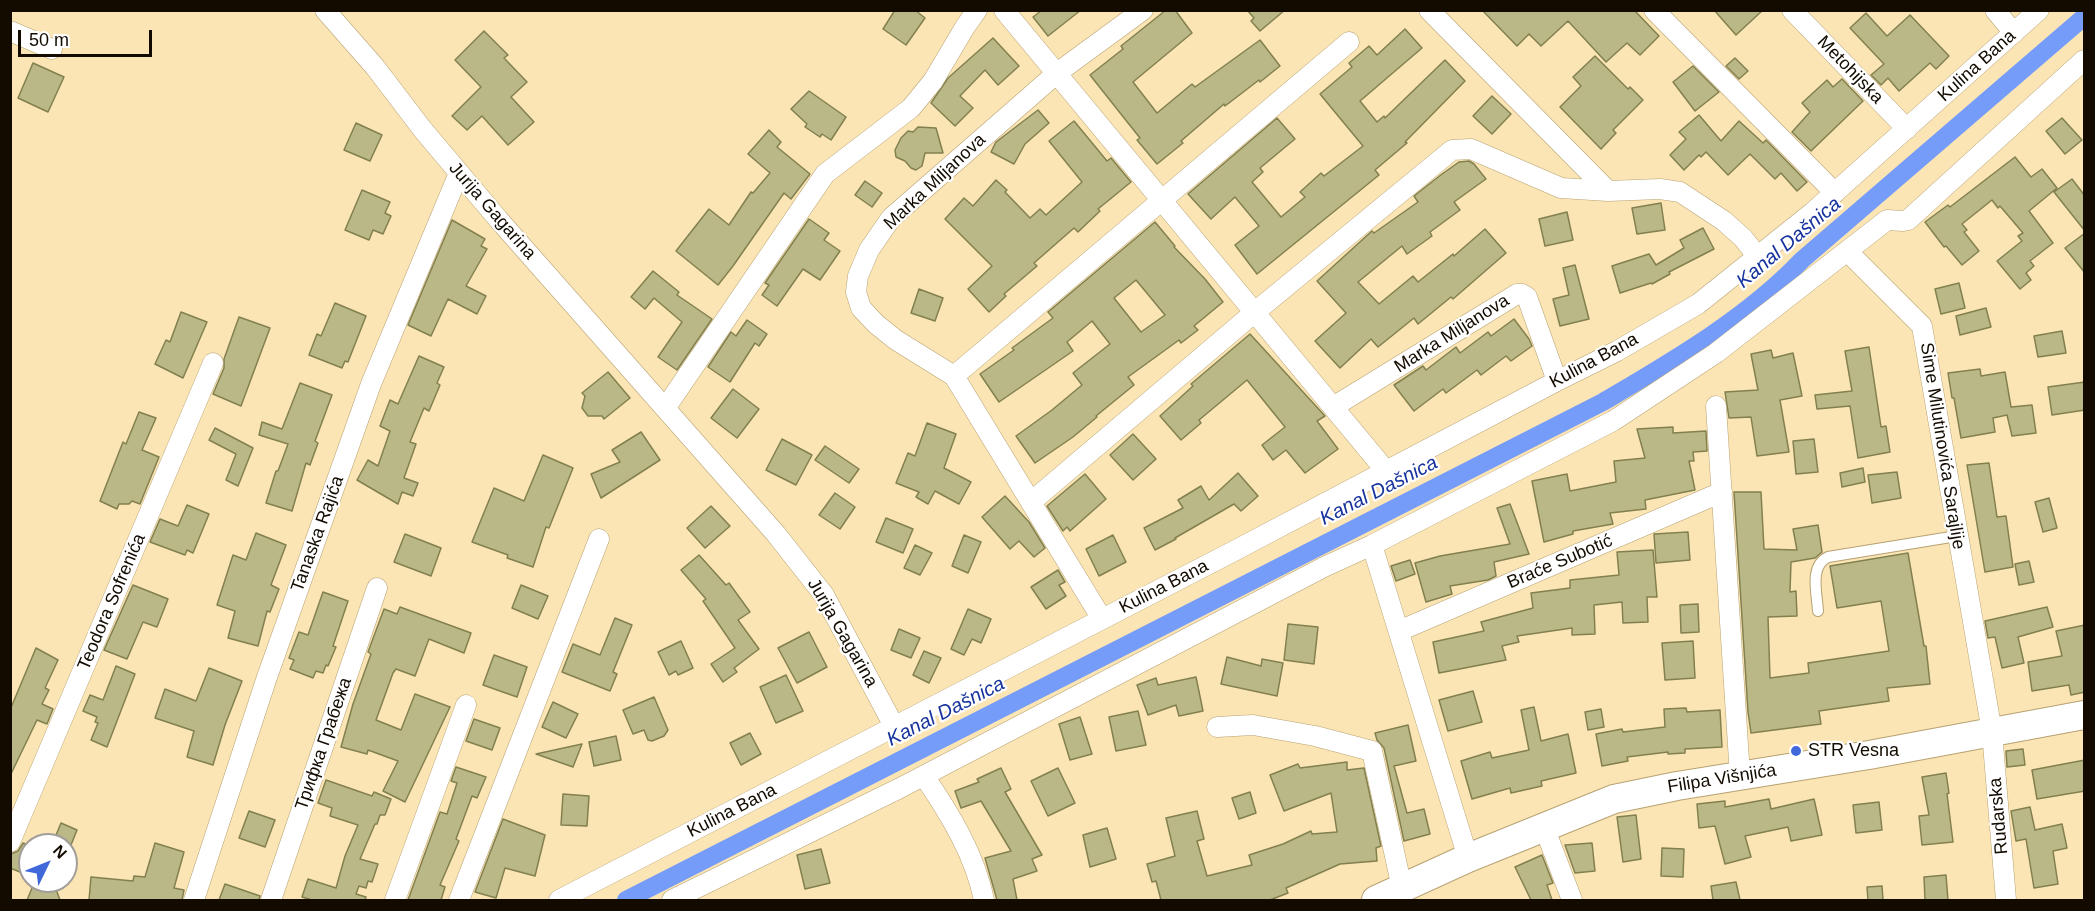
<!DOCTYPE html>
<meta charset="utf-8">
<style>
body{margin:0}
#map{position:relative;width:2095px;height:911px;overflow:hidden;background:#fce5b4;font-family:Helvetica,sans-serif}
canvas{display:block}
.frame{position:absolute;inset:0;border:12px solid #130b00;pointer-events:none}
.north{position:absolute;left:18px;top:833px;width:60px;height:60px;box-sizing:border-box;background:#fff;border:2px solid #a19d99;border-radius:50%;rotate:47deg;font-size:16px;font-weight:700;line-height:24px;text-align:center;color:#130b00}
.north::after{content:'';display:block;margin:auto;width:21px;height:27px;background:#4068da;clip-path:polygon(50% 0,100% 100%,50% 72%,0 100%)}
.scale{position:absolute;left:18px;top:30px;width:134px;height:27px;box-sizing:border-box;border:3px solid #130b00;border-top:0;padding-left:8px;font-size:18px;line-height:21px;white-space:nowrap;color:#130b00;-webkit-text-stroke:4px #fff;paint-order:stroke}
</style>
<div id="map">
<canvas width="2095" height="911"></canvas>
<div class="frame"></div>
<div class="north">N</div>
<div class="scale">50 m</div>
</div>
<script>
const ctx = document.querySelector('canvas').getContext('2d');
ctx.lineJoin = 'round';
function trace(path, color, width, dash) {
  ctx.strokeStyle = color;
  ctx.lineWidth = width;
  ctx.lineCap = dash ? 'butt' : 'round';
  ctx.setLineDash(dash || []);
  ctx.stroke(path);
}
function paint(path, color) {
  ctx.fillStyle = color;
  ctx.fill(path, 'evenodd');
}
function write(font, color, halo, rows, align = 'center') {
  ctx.font = font + ' Helvetica,sans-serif';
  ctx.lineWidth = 4.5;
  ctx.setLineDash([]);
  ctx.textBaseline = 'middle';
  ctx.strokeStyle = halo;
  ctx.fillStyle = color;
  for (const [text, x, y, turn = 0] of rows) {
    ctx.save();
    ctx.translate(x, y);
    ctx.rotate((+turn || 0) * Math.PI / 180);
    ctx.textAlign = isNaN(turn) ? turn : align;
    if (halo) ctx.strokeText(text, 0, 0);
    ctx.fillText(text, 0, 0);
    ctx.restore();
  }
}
trace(new Path2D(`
 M626 900 1603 402C1671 362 1747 318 1802 260L2084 17`), '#769cf9', 18);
const building = new Path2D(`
 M895 10H915L925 18 906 45 883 29Z
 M1042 10H1081L1048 36 1033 17Z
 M1166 10H1175L1192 33 1133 82 1157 113 1192 84 1195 87 1260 40 1280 66 1260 82 1259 80 1225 106 1224 104 1181 141 1183 143 1157 164 1137 140 1140 138 1090 75 1123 49 1121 46Z
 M1247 10H1285L1260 31 1251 21 1254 18Z
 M1482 10H1634L1659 36 1640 55 1627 43 1606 62 1568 21 1541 46 1529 34 1517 46Z
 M1714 10H1763L1736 35Z
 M1866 13 1887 36 1910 15 1949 56 1936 69 1930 63 1899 91 1888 78 1881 85 1871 75 1884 64 1850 28Z
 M1405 29 1422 48 1360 101 1377 122 1384 116 1385 118 1445 60 1465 81 1405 142 1407 143 1375 170 1379 175 1257 274 1235 245 1259 226 1235 197 1211 219 1188 194 1277 118 1295 139 1260 168 1263 172 1252 182 1281 217 1305 197 1300 192 1321 173 1324 176 1363 146 1320 94 1352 67 1349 63 1369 46 1377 55Z
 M484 31 508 55 504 58 527 82 511 97 534 122 508 145 482 116 467 130 452 116 481 87 455 60Z
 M993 38 1019 66 998 85 985 70 960 96 973 108 955 126 931 103 948 78Z
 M1595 56 1628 89 1630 87 1643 100 1613 130 1616 133 1601 149 1560 107 1581 86 1573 77Z
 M1735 58 1748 71 1739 79 1726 66Z
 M33 63 64 77 48 112 18 98Z
 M1693 66 1719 92 1695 111 1673 82Z
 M1842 79 1863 101 1811 151 1792 132 1810 112 1802 103 1827 80 1833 87Z
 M809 91 846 117 831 140 822 134 820 137 805 127 807 124 791 109Z
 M1492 96 1511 114 1492 134 1473 116Z
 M1038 110 1049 123 1025 144 1014 164 991 152 996 142Z
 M1699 115 1721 141 1739 121 1763 143 1766 140 1807 182 1797 191 1781 173 1775 179 1750 154 1728 175 1706 152 1701 157 1699 155 1684 170 1670 155 1686 139 1679 132Z
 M2062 118 2082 140 2065 154 2046 131Z
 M1074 121 1107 161 1111 158 1131 182 1098 209 1100 211 1078 232 1074 228 1034 263 1037 266 1004 294 1006 296 989 312 968 289 992 266 945 219 964 198 973 206 996 180 1007 190 1005 192 1030 218 1040 209 1046 215 1082 182 1049 141Z
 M356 123 382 135 370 161 344 150Z
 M918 127 936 128 943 153H925L922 166 916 170 911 168 905 161 896 157 895 150 901 138 908 131 913 132Z
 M769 130 781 142 777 147 810 174 791 199 784 193 733 266 718 285 676 251 709 209 729 225 751 192 753 193 770 173 748 154Z
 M2015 157 2031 177 2042 169 2057 188 2029 211 2053 243 2030 261 2034 266 2026 273 2031 280 2020 289 1997 261 2022 241 2018 236 2023 233 2000 206 1998 208 1992 200 1962 224 1967 230 1964 232 1979 251 1962 265 1946 246 1944 247 1925 222 1948 205 1950 207Z
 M1469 161 1474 164 1486 179 1454 202 1460 210 1430 232 1432 236 1407 254 1402 246 1358 282 1379 304 1413 276 1418 282 1453 254 1454 256 1485 229 1506 253 1453 299 1451 297 1418 324 1414 318 1378 347 1371 339 1340 368 1315 341 1346 313 1317 281 1372 231 1374 233 1418 202 1414 196 1442 174 1459 162Z
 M2072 179 2085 196V231L2054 192Z
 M865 181 882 193 872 207 855 195Z
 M362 190 390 202 385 213 391 216 383 234 373 230 369 240 345 230Z
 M1661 203 1665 230 1637 234 1632 208Z
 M1567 212 1573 240 1545 246 1539 219Z
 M809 219 829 233 824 240 840 251 820 280 803 269 777 306 762 295 769 285 765 283Z
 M452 220 485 239 481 246 487 249 466 286 486 296 477 314 448 299 431 336 408 325Z
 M1155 222 1175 246 1174 247 1205 279 1223 302 1194 326 1198 330 1181 343 1179 340 1128 377 1134 385 1096 416 1097 417 1073 437 1035 463 1016 436 1052 410 1082 385 1073 373 1110 344 1092 321 1067 342 1073 351 999 402 980 374 1014 350 1012 348 1053 318 1048 312ZM1136 280 1165 315 1141 332 1114 298Z
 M1703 228 1714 249 1669 272 1670 274 1652 284 1651 283 1620 293 1612 266 1649 254 1656 265 1684 248 1680 240Z
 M2085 233V273L2065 248Z
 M1575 265 1589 319 1560 326 1553 299 1569 295 1563 268Z
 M653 271 679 292 677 295 712 319 677 370 658 357 682 322 654 298 645 309 631 297Z
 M1959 283 1965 308 1941 314 1935 289Z
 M919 289 943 298 935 321 911 313Z
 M335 303 366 316 348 362 345 361 342 368 309 355 317 334 321 336Z
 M1986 308 1991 327 1960 335 1956 316Z
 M181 312 207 322 183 378 155 364 166 340 170 342Z
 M239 317 270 328 241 406 213 394 224 368V359Z
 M1514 319 1529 339 1532 346 1511 361 1506 356 1481 375 1477 370 1446 393 1443 389 1414 411 1394 385 1423 366 1426 370 1456 347 1460 353 1488 332 1491 336Z
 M747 320 767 334 759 346 755 343 730 382 708 367 731 332 736 336Z
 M2062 331 2066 353 2038 357 2034 336Z
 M1250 334 1325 416 1317 421 1338 449 1305 473 1286 450 1273 460 1262 445 1285 427 1247 380 1199 420 1201 423 1181 440 1160 416 1193 386 1191 384Z
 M1869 347 1881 427 1886 426 1890 452 1858 458 1850 406 1817 409 1815 395 1852 391 1845 351Z
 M1771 350 1773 358 1793 353 1802 396 1780 400 1789 452 1757 456 1751 417 1729 418 1725 392 1758 390 1751 354Z
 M419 356 444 367 437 383 440 385 429 411 424 408 410 442 416 444 404 478 418 483 413 496 402 492 398 504 357 480 368 460 378 466 390 431 380 426 390 400 398 404Z
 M1980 369 1981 376 2005 372 2011 407 2032 405 2036 433 2012 436 2007 415 1993 418 1995 432 1961 438 1954 398H1952L1948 373Z
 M608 372 630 398 604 419 602 416H588L582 408 585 396 582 393Z
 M2085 382V410L2052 415 2048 387Z
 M300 383 332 395 315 441 318 443 310 465 306 463 292 511 266 503 276 471H278L288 444 259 435 262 422 282 429Z
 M733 389 759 409 737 438 711 418Z
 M139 412 156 418 142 450 159 457 140 504 132 501 129 504H119L117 509 100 501 123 442 126 444Z
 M927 423 956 434 944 468 971 482 959 504 935 491 928 504 916 497 919 492 896 483 908 453 915 456Z
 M1673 427V433L1706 431 1707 451 1693 452 1694 461H1689L1695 490 1645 500 1646 509 1610 513 1613 524 1573 531V534L1544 542 1532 481 1567 474 1570 491 1616 482 1614 461 1645 458 1637 429Z
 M215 428 253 448 238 486 226 480 236 454 209 440Z
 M641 432 660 460 601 498 591 474 620 462 612 450Z
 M1133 434 1156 459 1133 480 1110 455Z
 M782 439 812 455 796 485 766 470Z
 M1814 439 1818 472 1796 474 1793 441Z
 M825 446 859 469 849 483 815 460Z
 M543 455 573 468 549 528 546 527 533 567 507 558 508 555 472 542 494 488 524 501Z
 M1989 463 1997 517 2006 516 2013 567 1985 572 1967 465Z
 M1863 468 1865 482 1842 487 1840 473Z
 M1897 472 1901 498 1872 503 1868 475Z
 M1238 473 1258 496 1241 511 1234 504 1175 538 1176 539 1155 550 1144 528 1183 508 1178 500 1201 486 1209 500Z
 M1085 474 1106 499 1070 531 1067 527 1063 531 1047 506Z
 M1734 492H1761L1764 549 1797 550 1793 529 1818 525 1822 552 1815 558 1791 562 1790 592 1796 591 1797 616 1768 617 1770 678 1809 673 1808 663 1889 651 1881 601 1837 608 1830 566 1908 553 1924 646H1926L1930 684 1887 688 1889 701 1819 711 1821 724 1751 733 1748 712Z
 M835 493 855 507 840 529 819 515Z
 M1005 496 1029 522 1045 548 1034 557 1019 541 1010 549 982 517Z
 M2049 498 2057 528 2043 532 2035 502Z
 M1510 504 1529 554 1494 562 1496 576 1488 580 1450 586 1452 594 1426 602 1415 563 1440 556 1510 544 1497 508Z
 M187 505 209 514 193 553 187 550 185 555 150 542 160 519 178 526Z
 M711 506 730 526 705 548 687 528Z
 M886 518 913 529 903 553 876 542Z
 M1688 532 1690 560 1656 563 1654 534Z
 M256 533 286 545 271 585 279 589 270 612 267 611 258 646 228 638 235 611 217 605 233 555 246 560Z
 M405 534 441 548 431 576 394 562Z
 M964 535 981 542 968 573 952 566Z
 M1113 535 1126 562 1099 576 1086 549Z
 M915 545 932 553 920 575 904 568Z
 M1653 550 1657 597H1647L1648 622 1623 623 1622 602 1594 605 1595 634 1572 635V628L1517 636 1519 642 1502 646 1506 660 1439 673 1433 642 1484 631 1481 622 1533 608 1531 593 1570 588V580L1619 575 1617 552Z
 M699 555 726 585 729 583 750 612 738 620 759 649 734 668 737 672 723 682 711 664 735 648 703 601 706 599 681 570Z
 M1410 560 1415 574 1396 581 1391 566Z
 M2029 561 2034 582 2019 585 2015 564Z
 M1058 570 1065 582 1059 585 1066 596 1046 609 1031 587Z
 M133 585 168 599 157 627 143 622 127 659 104 650Z
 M521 585 548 596 538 619 512 608Z
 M323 592 348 601 333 646 336 647 328 666 326 665 323 673 316 671 313 678 290 669 294 660 289 658 299 632 308 635Z
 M1698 604 1699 632 1681 633 1680 605Z
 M400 607 471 633 464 653 429 639 415 676 396 669 393 673 376 720 401 730 415 694 450 707 405 802 383 791 398 761 368 750 367 754 341 747 353 704 371 654 368 652 384 609 397 614Z
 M2047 607 2053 627 2018 637 2024 663 2002 668 1995 637 1988 638 1985 621Z
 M968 609 991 619 981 643 972 639 964 655 951 649Z
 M615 618 632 625 613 672 617 674 610 691 562 672 573 644 600 655Z
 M1288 624 1318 627 1314 664 1284 660Z
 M2085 625V692L2071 695 2069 685 2032 691 2028 662 2062 656 2056 631Z
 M899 629 920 638 911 658 891 650Z
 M809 632 827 667 797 683 778 648Z
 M681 641 693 668 678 675 676 671 669 675 658 652Z
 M1693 641 1695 678 1665 680 1662 643Z
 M36 648 58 660 45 688 49 690 42 704 53 709 47 724 37 720 10 776V710Z
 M924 651 941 658 929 683 913 675Z
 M494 655 527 667 517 697 483 685Z
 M1227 657 1261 666 1262 659 1283 663 1277 696 1221 684Z
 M116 666 135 674 107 747 91 740 98 723 95 722 97 717 83 711 90 695 103 700Z
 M209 668 242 681 225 725 213 765 187 757 194 731 155 718 165 689 196 701Z
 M786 675 803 711 776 723 760 687Z
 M1196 677 1203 711 1179 716 1176 705 1148 715 1137 685 1156 678 1158 685Z
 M1473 691 1482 722 1448 731 1439 700Z
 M654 697 668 730 664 736 652 741 648 740 644 730 633 734 623 710Z
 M553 702 578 714 566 738 542 727Z
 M1534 707 1541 741 1568 734 1576 773 1541 781 1542 786 1511 793 1510 788 1472 799 1461 761 1490 752 1492 758 1529 750 1521 710Z
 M1686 708 1687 712 1720 710 1722 747 1685 749V753L1668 754V752L1627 757 1628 761 1602 766 1596 734 1622 729 1623 732 1665 727 1664 709Z
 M1601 709 1604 727 1588 730 1585 712Z
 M1138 711 1146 745 1116 751 1109 717Z
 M1080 717 1092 754 1070 760 1059 724Z
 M474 719 500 728 492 750 466 741Z
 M1408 725 1416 761 1394 766 1407 813 1424 809 1430 834 1404 841 1384 748 1377 740 1375 733Z
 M750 733 761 754 741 765 730 743Z
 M616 736 621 760 594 766 589 742Z
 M582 744 573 767 536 754Z
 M2023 749 2025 765 2007 767 2006 751Z
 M2085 760V791L2037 799 2032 770Z
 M1347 762V770L1364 768 1381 846 1376 848 1377 861 1340 864 1286 888 1288 893 1270 900H1161L1156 881 1152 882 1147 864 1175 856 1166 818 1197 811 1204 839 1197 841 1207 876 1252 865 1249 855 1283 844 1311 831 1312 834 1337 832 1331 793 1284 811 1270 775 1298 764 1300 768Z
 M456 767 486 777 477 798 472 796 456 839 459 841 440 885 445 887 441 900H408L440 812 447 814 457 783 451 781Z
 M1001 768 1011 789 1005 792 1042 855 1032 859 1037 871 1013 879 1017 900H997L985 858 1011 851 981 801 961 808 955 791 979 782 977 779Z
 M1058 768 1075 803 1048 816 1031 781Z
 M1946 773 1949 793 1947 794 1953 842 1922 845 1919 816 1929 815 1922 777Z
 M326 780 372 796 374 792 391 799 385 815H380L377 824H375L360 859 378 864 372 882 368 881 366 888 359 886 356 894 366 897 365 900H312L302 897 308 879 336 888 345 856 358 825 330 816 332 808 318 803Z
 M1250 792 1256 813 1239 819 1232 798Z
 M563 794 589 796 587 826 561 825Z
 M1769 799 1771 809 1814 799 1822 835 1791 841 1788 827 1745 836 1751 857 1725 864 1715 826 1699 828 1697 804 1725 801V807Z
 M1879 802 1882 830 1856 833 1853 805Z
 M2030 807 2035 830 2062 824 2067 848 2053 851 2058 884 2034 888 2026 839 2016 841 2011 811Z
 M249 811 275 820 265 847 239 838Z
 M1636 815 1641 859 1623 862 1617 817Z
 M503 819 545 835 535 876 505 868 496 898 475 892Z
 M61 823 77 830 71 845H52Z
 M1107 828 1116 859 1090 867 1083 835Z
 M23 843 30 846V876L10 868 11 854 18 851Z
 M155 843 184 852 174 888 184 890 182 900H89L91 877 133 881 134 876 145 877Z
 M1592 843 1595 871 1575 873 1565 845Z
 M1662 848 1684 849 1683 877 1661 876Z
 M821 849 830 883 805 889 797 855Z
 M1542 855 1553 883 1547 885 1552 900H1531L1515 867Z
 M1946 875 1948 900H1925L1924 877Z
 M35 881H53L60 900H27Z
 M1736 882 1740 900H1713L1711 886Z
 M225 884 260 896 259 900H219Z
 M1882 886 1883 900H1868L1867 887Z`);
paint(building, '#bab886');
trace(building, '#82804f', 1.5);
const lane = new Path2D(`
 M1818 611C1817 593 1809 566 1828 557L1957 536`);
const street = new Path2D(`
 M325 10 375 67 423 130 498 219 776 534 824 595 894 726
 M1004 10 1386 471
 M1429 10 1608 191 1660 189 1680 192 1724 221 1743 238 1758 257
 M1654 10 1835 193
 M1792 10 1907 129
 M1995 10 2014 33
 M10 31 52 49
 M1847 251 1922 326 1992 732 2006 900
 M954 376 1349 42
 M1716 406 1740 776
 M666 407 825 174 911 108 933 81 965 27 977 10
 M1333 407 1517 294H1522L1527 297 1557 381
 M1031 502 1255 312 1452 150 1471 149 1561 188 1608 191
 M1372 545 1468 858
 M1102 619 954 376 896 340 876 324 861 308 856 292 858 276 869 250 891 218 1057 73 1143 10
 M1399 631 1722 492
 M1217 727 1253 725 1315 736 1372 751 1402 888
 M924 776C950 814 975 855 984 900
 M1544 827 1572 900
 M10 842 213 363
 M194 900 266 680 371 384 459 173
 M271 900 377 588
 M395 900 466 705
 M459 900 599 539
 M559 900 1234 551 1557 381 1617 351 1698 304 1813 212 2039 10
 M672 900 900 788 1324 567 1372 545 1613 421 1716 353 1887 220 1903 221 1908 220 2084 60`);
const secondary = new Path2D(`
 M1376 900 1468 858 1614 799 1677 786 1869 755 2084 715`);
trace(lane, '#b7a273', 12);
trace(street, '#b7a273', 21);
trace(secondary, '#b7a273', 30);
trace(lane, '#fff', 10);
trace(street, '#fff', 20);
trace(secondary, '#fff', 28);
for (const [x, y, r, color] of [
 [1796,751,6,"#4068da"]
]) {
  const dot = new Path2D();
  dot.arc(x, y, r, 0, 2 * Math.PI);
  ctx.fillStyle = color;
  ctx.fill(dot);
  trace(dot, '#fff', 2);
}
write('18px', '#130b00', '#fff', [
 ["Kulina Bana",1977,66,-42],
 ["Metohijska",1850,70,46],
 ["Marka Miljanova",935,182,-43],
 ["Jurija Gagarina",492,211,49],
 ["Marka Miljanova",1452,334,-32],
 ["Kulina Bana",1594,361,-28],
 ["Sime Milutinovića Sarajlije",1942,446,81],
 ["Tanaska Rajića",318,534,-70],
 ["Braće Subotić",1560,562,-23],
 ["Kulina Bana",1164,587,-27],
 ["Teodora Sofrenića",112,602,-67],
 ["Jurija Gagarina",842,633,60],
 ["Трифка Грабежа",324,744,-71],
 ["Filipa Višnjića",1722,779,-9],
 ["Kulina Bana",732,811,-27],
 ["Rudarska",1999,816,-95]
]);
write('18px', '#130b00', '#fff', [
 ["STR Vesna",1808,751]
], 'left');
write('italic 20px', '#17339d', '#fff', [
 ["Kanal Dašnica",1789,243,-40],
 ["Kanal Dašnica",1379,491,-27],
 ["Kanal Dašnica",946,712,-27]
]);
</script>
